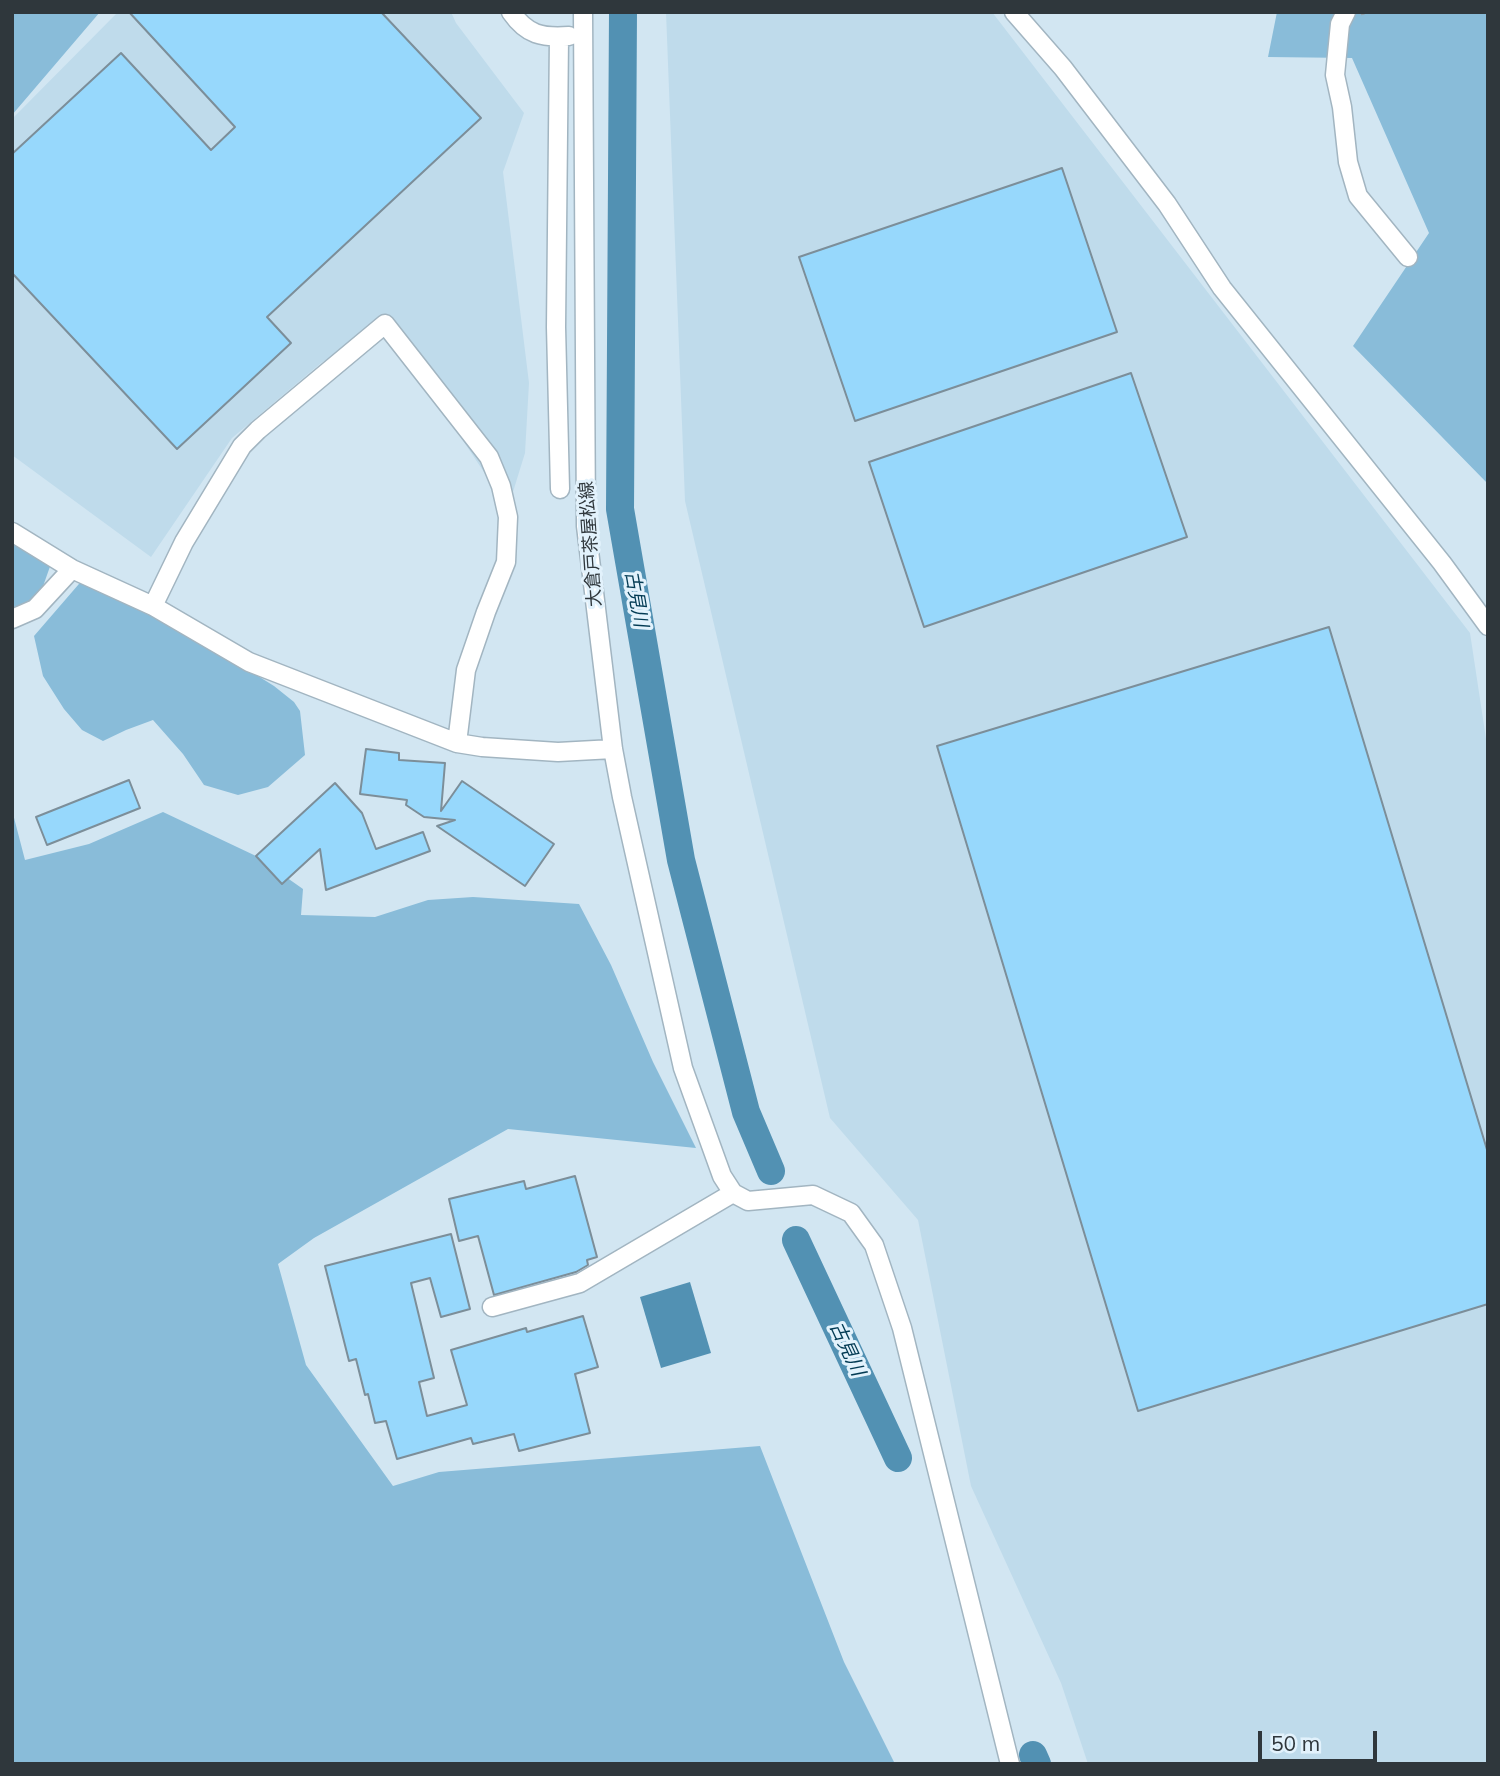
<!DOCTYPE html>
<meta charset="utf-8">
<style>
body{margin:0}
#map{position:relative;width:1500px;height:1776px;overflow:hidden;background:#d2e6f2;font-family:Mulish,sans-serif}
canvas{display:block}
.frame{position:absolute;inset:0;border:14px solid #2f373c;pointer-events:none}
.scale{position:absolute;left:1258px;top:1731px;width:119px;height:32px;box-sizing:border-box;border:4px solid #2f373c;border-top:0;padding-left:9px;font-size:21px;line-height:24px;white-space:nowrap;color:#2f373c;-webkit-text-stroke:5px #e2f2fc;paint-order:stroke}
</style>
<div id="map">
<canvas width="1500" height="1776"></canvas>
<div class="frame"></div>
<div class="scale">50 m</div>
</div>
<script>
const ctx = document.querySelector('canvas').getContext('2d');
ctx.lineJoin = 'round';
function paint(path, color) {
  ctx.fillStyle = color;
  ctx.fill(path, 'evenodd');
}
function trace(path, color, width, dash) {
  ctx.strokeStyle = color;
  ctx.lineWidth = width;
  ctx.lineCap = dash ? 'butt' : 'round';
  ctx.setLineDash(dash || []);
  ctx.stroke(path);
}
function write(font, color, halo, rows, align = 'center') {
  ctx.font = font + ' Mulish,"Noto Sans JP",sans-serif';
  ctx.lineWidth = 6;
  ctx.setLineDash([]);
  ctx.textBaseline = 'middle';
  ctx.strokeStyle = halo;
  ctx.fillStyle = color;
  for (const [text, x, y, turn = 0] of rows) {
    ctx.save();
    ctx.translate(x, y);
    ctx.rotate((+turn || 0) * Math.PI / 180);
    ctx.textAlign = isNaN(turn) ? turn : align;
    if (halo) ctx.strokeText(text, 0, 0);
    ctx.fillText(text, 0, 0);
    ctx.restore();
  }
}
paint(new Path2D(`
 M118 12H451L456 23 524 113 503 172 529 383 525 453 508 508 385 324 321 363 232 438 151 557 12 455V119Z
 M666 12H992L1470 633 1488 752V1764H1088L1061 1683 971 1486 918 1220 830 1118 685 501Z`), '#bfdbeb');
paint(new Path2D(`
 M12 12H100L12 115Z
 M1277 12H1488V484L1353 346 1429 233 1352 58 1268 57Z
 M12 532 53 558 35 609 12 617Z
 M91 570 157 602 208 649 250 671 274 686 294 702 300 711 305 755 268 787 238 795 204 785 183 754 153 720 126 730 103 741 82 730 64 709 43 676 34 636Z
 M12 810 25 860 89 844 163 812 256 856 303 889 301 915 375 917 428 900 473 897 579 904 611 965 653 1062 696 1148 508 1129 314 1238 278 1264 306 1365 393 1486 439 1472 760 1446 844 1662 895 1764H12Z`), '#89bcd9');
paint(new Path2D(`
 M690 1282 711 1353 661 1368 640 1297Z`), '#5291b3');
trace(new Path2D(`
 M623 12 620 509 681 860 746 1112 771 1171
 M796 1240 898 1458
 M1033 1755 1037 1764`), '#5291b3', 28);
const building = new Path2D(`
 M129 12H381L481 118 267 317 291 343 177 449 12 273V154L121 53 211 150 235 127Z
 M1062 168 1117 332 855 421 799 257Z
 M1131 373 1187 537 924 627 869 462Z
 M1329 627 1488 1153V1304L1138 1411 937 746Z
 M366 749 399 753V760L445 763 441 811 462 781 554 844 525 886 437 826 455 820 424 817 406 805 407 800 360 794Z
 M129 780 140 808 47 845 36 817Z
 M335 783 362 813 376 849 423 832 430 851 326 890 320 849 282 884 256 856Z
 M575 1176 597 1257 587 1260 588 1265 576 1272 494 1295 478 1236 459 1241 449 1199 524 1181 526 1189Z
 M451 1234 470 1309 441 1317 430 1278 411 1283 434 1378 419 1382 427 1416 467 1405 451 1350 526 1328 527 1332 583 1316 598 1367 575 1374 590 1433 519 1451 514 1434 473 1444 471 1438 397 1459 386 1421 375 1423 368 1394 365 1395 356 1359 349 1361 325 1266Z`);
paint(building, '#97d8fc');
trace(building, '#7c8e99', 2);
const minor = new Path2D(`
 M511 12C527 35 542 38 569 36
 M583 12 586 526 613 749 622 797 683 1068 722 1176 733 1193 748 1201 813 1195 851 1213 874 1245 902 1328 1010 1764
 M1014 12 1063 68 1167 204 1222 288 1442 563 1488 626
 M1346 12 1340 24 1335 75 1342 107 1348 162 1358 196 1408 257
 M559 37 556 327 560 489
 M12 532 72 569 153 606 249 662 457 743 482 747 558 752 613 749
 M153 606 184 542 242 446 258 430 385 324 489 457 501 486 508 517 506 562 486 612 466 670 457 743
 M12 619 35 609 72 569
 M492 1307 580 1283 733 1193`);
trace(minor, '#a2b5c1', 21);
trace(new Path2D(`
 M1361 14 1375 12`), '#94a3ad', 2.5, [3.5, 5]);
trace(minor, '#fff', 18);
write('18px', '#2f373c', '#e2f2fc', [
 ["大倉戸茶屋松線",591,544,-94]
]);
write('italic 19px', '#033b54', '#e2f2fc', [
 ["古見川",636,599,80],
 ["古見川",847,1349,65]
]);
</script>
